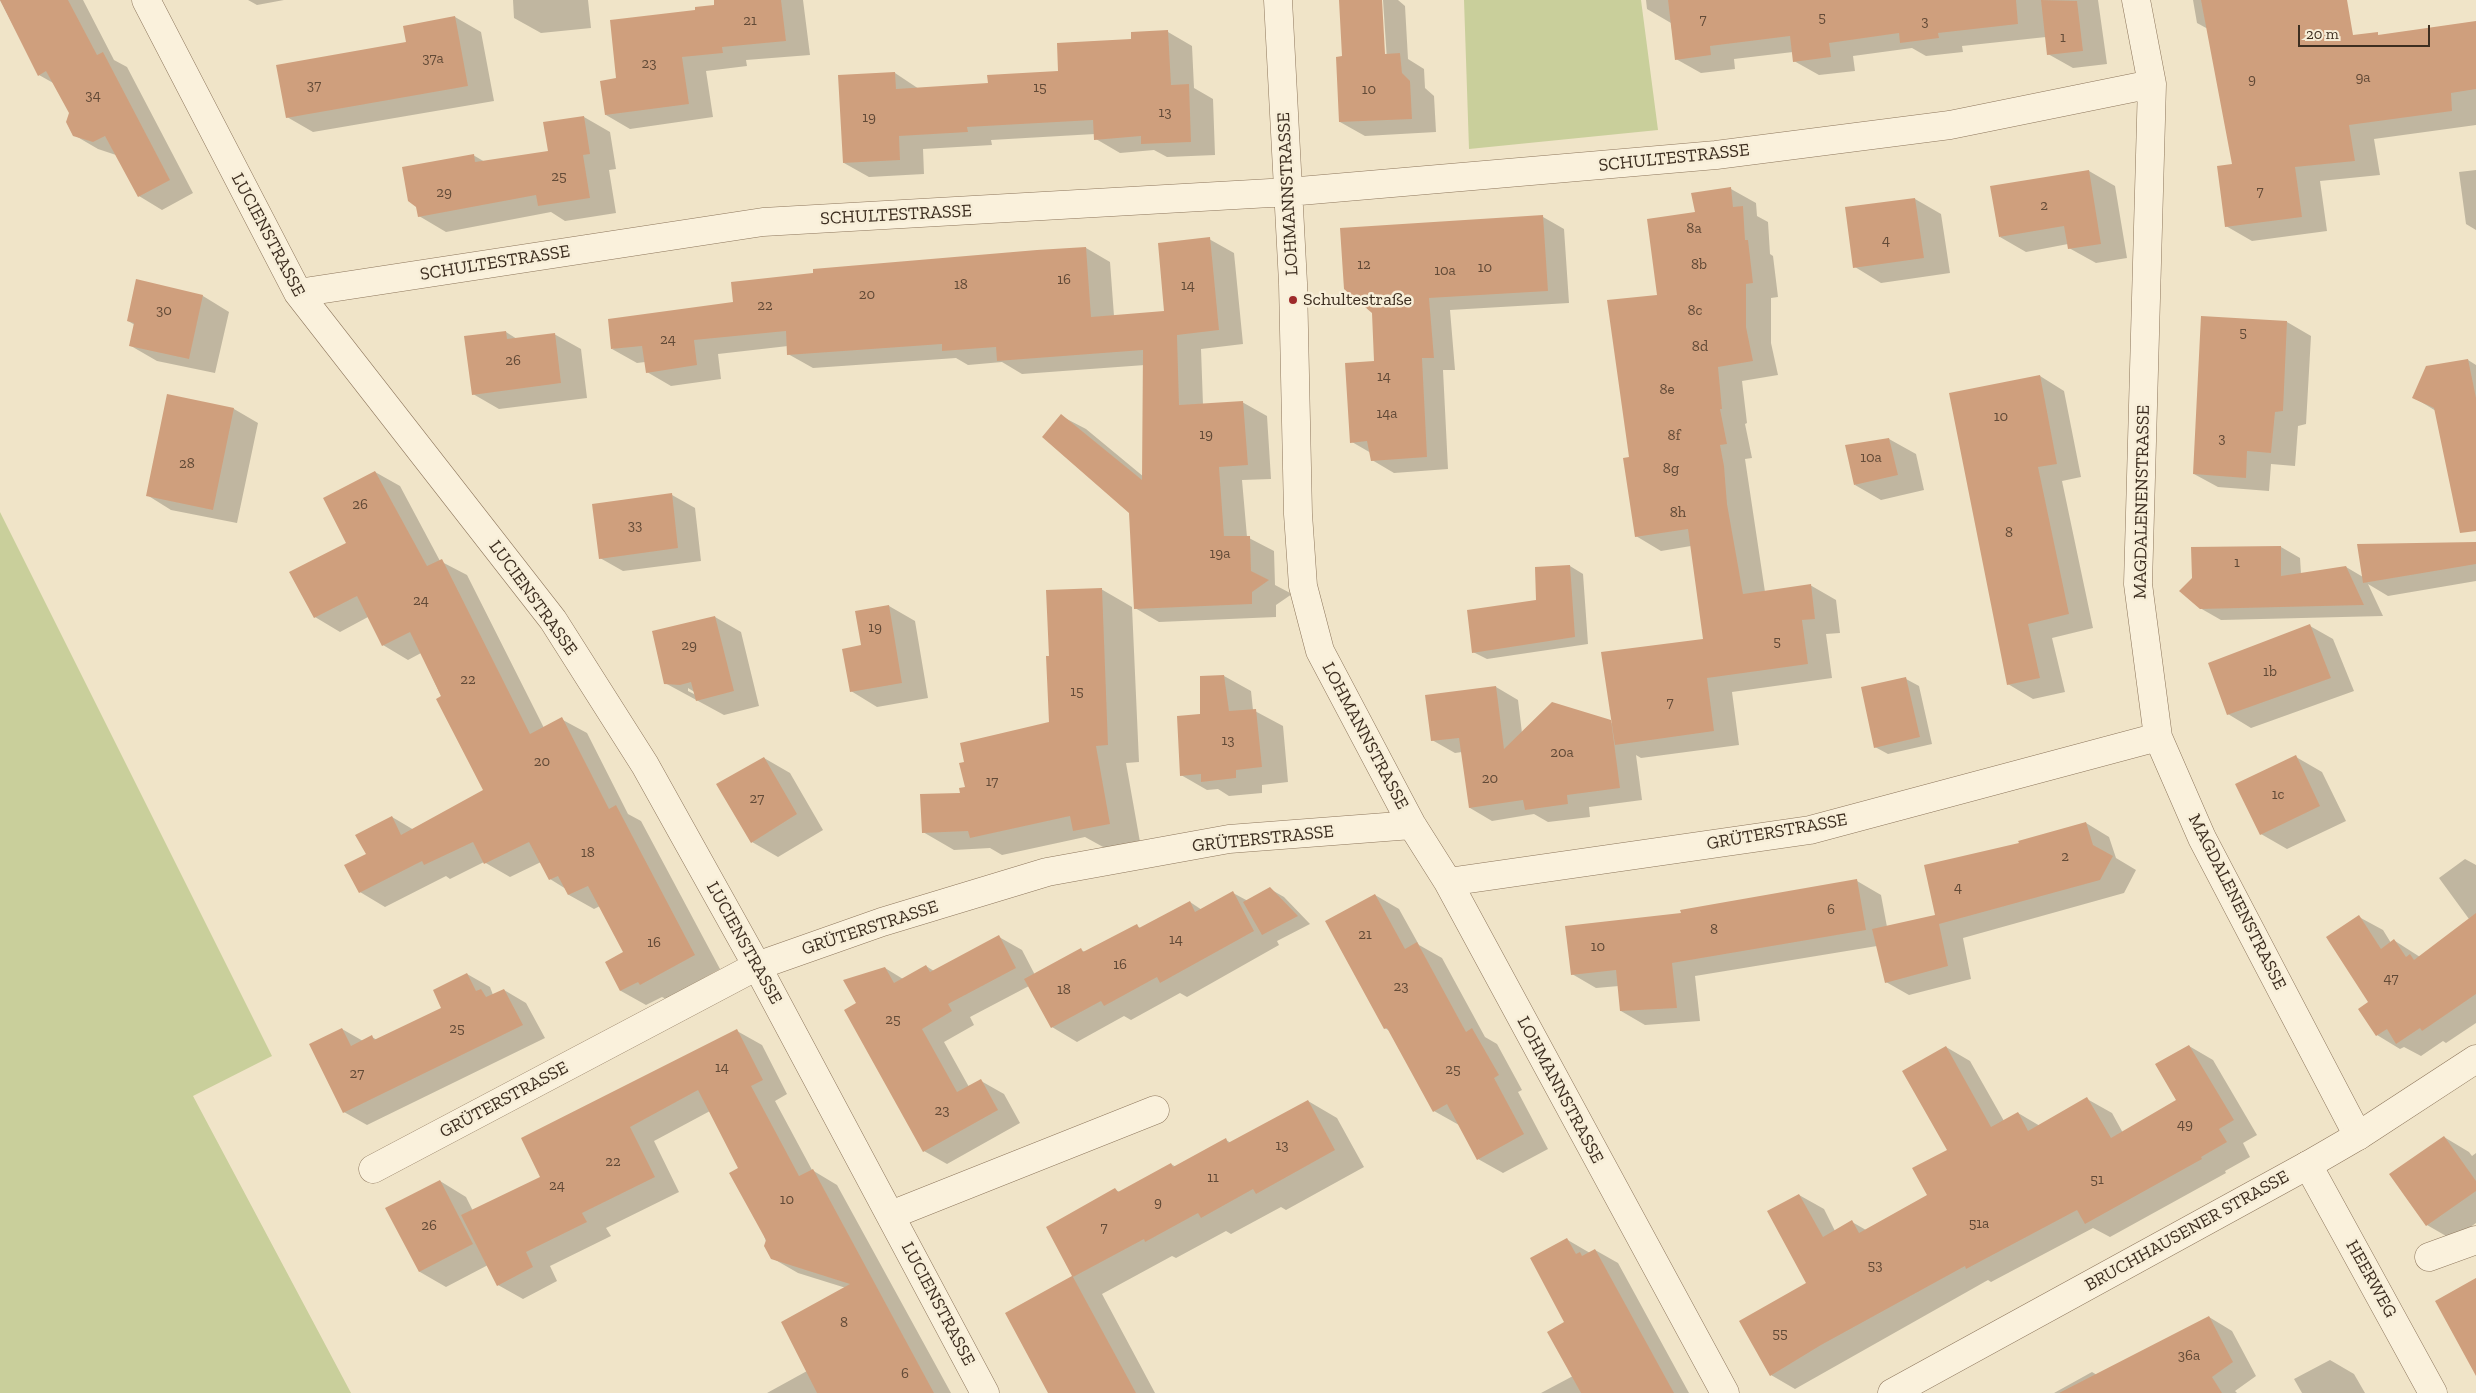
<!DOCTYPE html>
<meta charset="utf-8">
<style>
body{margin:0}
#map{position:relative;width:2476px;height:1393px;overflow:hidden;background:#f0e4c8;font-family:"Zilla Slab",serif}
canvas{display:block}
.scale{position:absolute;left:2298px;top:25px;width:132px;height:22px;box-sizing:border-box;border:2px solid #3d2e20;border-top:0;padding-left:6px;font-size:15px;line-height:18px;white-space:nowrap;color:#3d2e20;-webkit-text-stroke:4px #f7eed8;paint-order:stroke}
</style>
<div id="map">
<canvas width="2476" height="1393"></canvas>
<div class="scale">20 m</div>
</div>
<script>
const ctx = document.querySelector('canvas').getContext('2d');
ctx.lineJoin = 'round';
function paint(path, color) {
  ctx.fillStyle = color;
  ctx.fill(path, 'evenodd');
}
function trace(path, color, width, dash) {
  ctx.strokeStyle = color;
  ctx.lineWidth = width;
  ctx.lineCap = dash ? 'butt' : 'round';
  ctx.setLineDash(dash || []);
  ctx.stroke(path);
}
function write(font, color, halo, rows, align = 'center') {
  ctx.font = font + ' "Zilla Slab",serif';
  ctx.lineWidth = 5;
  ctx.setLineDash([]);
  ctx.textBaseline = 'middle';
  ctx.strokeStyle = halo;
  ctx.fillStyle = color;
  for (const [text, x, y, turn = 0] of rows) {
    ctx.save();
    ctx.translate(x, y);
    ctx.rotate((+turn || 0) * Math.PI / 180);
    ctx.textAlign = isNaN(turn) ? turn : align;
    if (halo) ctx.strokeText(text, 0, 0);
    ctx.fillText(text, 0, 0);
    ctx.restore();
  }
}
paint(new Path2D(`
 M1464 0H1641L1658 130 1469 149Z
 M0 512 272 1056 193 1096 351 1393H0Z`), '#c9cf9b');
paint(new Path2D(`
 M0 0H83L114 60 127 67 193 193 162 210 139 196 116 155 98 149 74 135 70 113 55 84 39 75Z
 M248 0H284L257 5Z
 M513 0H588L591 28 541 33 514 18Z
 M715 0H803L810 55 746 60 747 66 706 71 713 117 630 129 606 115 617 79 697 11 715 6Z
 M1341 0H1381L1384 60H1387L1383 0H1398L1405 6 1408 59 1424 69 1425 88 1434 96 1436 132 1365 136 1340 122 1344 58Z
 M1646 0H2098L2107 64 2073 68 2048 54 2046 37 1962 46 1963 52 1926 56 1912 48 1853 56 1855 71 1819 75 1794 61 1793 52 1734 59 1735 69 1701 73 1676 59 1671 23 1647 9Z
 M2193 0H2325L2336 45 2476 22V125L2374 139 2380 175 2320 181 2327 231 2252 241 2226 226 2233 165 2208 29 2197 23Z
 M455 17 481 32 494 101 313 132 287 117 407 43Z
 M1168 32 1192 46 1194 88 1213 99 1215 155 1167 157 1154 150 1120 153 1096 139 1095 134 991 140 992 145 923 149 924 174 869 177 844 163 895 73 919 89 989 84 1059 72 1133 40Z
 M584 117 610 132 616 169 609 170 616 213 565 221 551 212 446 232 419 216 473 155 485 162 549 152Z
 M2476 170V230L2466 224 2459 172Z
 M2089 171 2115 186 2127 258 2096 263 2069 248 2068 244 2026 252 2000 237Z
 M1731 189 1756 203 1757 216 1768 222 1770 254 1773 256 1778 297 1771 298V343L1778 375 1742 381 1747 423 1745 424 1752 458 1745 459 1765 592 1810 585 1836 600 1840 633 1826 634 1832 678 1732 692 1739 745 1641 758 1636 755 1642 800 1589 807 1590 817 1548 822 1534 814 1492 821 1470 808 1462 752 1455 753 1432 740 1496 687 1518 700 1522 733 1613 723 1705 640 1691 546 1661 551 1636 536 1631 458 1658 296 1696 214Z
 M1915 199 1941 214 1950 273 1881 283 1855 267Z
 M1543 217 1564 229 1569 303 1450 310 1455 370H1443L1448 469 1394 473 1372 460 1371 453 1352 442 1376 362 1373 312 1341 229Z
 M1209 239 1234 253 1243 344 1201 349 1203 405 1242 402 1267 416 1271 479 1242 480 1247 537 1274 551 1275 585 1292 594 1276 605V617L1159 622 1135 608 1131 513 1061 416 1086 429 1144 477 1145 365 1022 374 1002 362 968 365 956 358 813 368 788 354V346L718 354 721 379 671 386 647 372 645 362 637 363 612 349 734 303 1086 248 1110 262 1114 316 1165 312Z
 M137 280 203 296 229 312 215 373 157 361 131 346 135 325 128 321Z
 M2202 317 2287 322 2311 336 2306 424 2298 426 2295 466 2271 464 2269 491 2218 487 2194 474Z
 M506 332 517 339 554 334 581 349 587 398 499 409 473 394Z
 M2468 360 2476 365V468L2436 411 2413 397Z
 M2040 376 2064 391 2081 477 2062 481 2093 628 2052 638 2065 692 2033 699 2008 684Z
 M168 396 234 409 258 423 237 523 171 510 147 495Z
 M1889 439 1916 454 1924 490 1881 500 1855 485Z
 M375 472 400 486 440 561 467 575 544 728 561 719 587 733 628 814 641 821 720 969 666 999 662 997 646 1005 621 991 606 962 625 953 600 906 594 909 569 895 566 889 550 879 541 862 510 877 484 862 450 879 446 876 385 907 360 892 392 817 414 830 485 790 421 653 408 660 383 645 368 617 340 632 315 617 348 544Z
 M672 495 695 508 701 561 623 571 600 558Z
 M2476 543V581L2388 596 2368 584 2383 616 2221 620 2200 608 2281 547 2300 558 2301 574 2346 567 2363 577Z
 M1570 566 1583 574 1588 644 1487 659 1473 652 1537 602Z
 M1101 589 1132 607 1139 762 1126 763 1140 842 1105 848 1085 837 1002 855 990 848 954 850 923 832 966 788 1050 723 1051 657Z
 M889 606 915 621 928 698 877 707 851 691Z
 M715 617 741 632 759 706 724 715 665 683ZM688 688 696 693V695L688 691Z
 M2310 626 2333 639 2354 691 2251 728 2228 714Z
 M1224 676 1251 691 1253 710 1283 726 1288 782 1262 785V793L1229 796 1218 789 1207 790 1181 775 1202 715 1201 678Z
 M1906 679 1919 686 1932 744 1888 754 1875 747Z
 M2296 757 2322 772 2346 821 2287 849 2261 834Z
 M764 758 790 773 823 830 778 857 752 842Z
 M2086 823 2109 837 2116 858 2136 870 2124 893 1963 938 1971 979 1909 995 1886 982 1877 946 1695 976 1700 1021 1645 1025 1621 1011 1619 986 1596 988 1572 974 1682 914 1857 881 1881 895 1887 927 1936 916 2020 844Z
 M2465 859 2476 865V1023L2446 1043 2443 1041 2421 1056 2404 1047 2400 1049 2377 1035 2370 1003 2359 917 2383 930 2391 943 2395 941 2420 957 2469 919 2439 878Z
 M1270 889 1284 897 1310 924 1277 941 1279 945 1187 997 1180 993 1131 1020 1124 1016 1077 1042 1052 1027 1029 986 970 1017 974 1025 944 1042 969 1087 981 1081 1004 1094 1020 1123 947 1164 924 1151 858 1004 885 968 903 979 926 966 934 971 999 937 1022 950 1035 975 1081 950 1085 952 1137 926 1142 929 1190 902 1202 910 1233 893 1248 901Z
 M1375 895 1399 909 1419 945 1442 958 1485 1037 1497 1044 1522 1090 1518 1092 1548 1149 1503 1173 1478 1159 1459 1125 1434 1111 1391 1032 1385 1028Z
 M467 974 490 987 493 995 504 990 526 1003 545 1038 367 1125 344 1112 342 1029 363 1041 372 1037 377 1040 443 1008Z
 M737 1031 762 1045 787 1094 775 1101 812 1170 837 1185 951 1393H767L807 1371 846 1288 798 1273 772 1258 740 1169 710 1111 654 1141 679 1192 606 1228 611 1236 550 1266 557 1281 523 1299 498 1285 488 1265 446 1287 420 1272 387 1208 440 1181 466 1197 473 1211 542 1178Z
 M2189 1046 2213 1060 2257 1135 2243 1143 2250 1157 2225 1171 2226 1173 2110 1237 2093 1228 1991 1282 1988 1280 1795 1389 1771 1375 1808 1283 1799 1195 1824 1209 1835 1231 1852 1222 1866 1230 1929 1196 1949 1150 1946 1047 1970 1061 2004 1121 2018 1113 2040 1126 2087 1099 2112 1113 2123 1133 2178 1101Z
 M1308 1101 1337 1118 1364 1167 1286 1210 1281 1207 1231 1234 1226 1231 1176 1258 1172 1256 1102 1294 1155 1393H1050L1007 1314 1074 1276 1115 1190 1120 1192 1171 1164 1176 1167 1226 1140 1231 1143Z
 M2444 1137 2469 1152 2472 1156 2476 1153V1223L2453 1240 2427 1225 2391 1174Z
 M1566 1239 1590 1253 1595 1250 1618 1263 1689 1393H1541L1573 1376Z
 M2209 1317 2232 1331 2256 1376 2235 1391 2237 1393H2054L2092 1372 2097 1375Z
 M2330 1360 2354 1374 2365 1393H2302L2294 1379Z`), '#0003');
paint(new Path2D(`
 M0 0H68L97 55 103 52 170 180 138 197 105 136 93 142 73 136 66 122 69 113 46 71 38 76Z
 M714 0H781L786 41 722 47 723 53 682 57 689 104 605 115 600 81 616 78 610 20 695 10V7L714 5Z
 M1339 0H1382L1385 54 1400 53 1402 73 1410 81 1412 119 1339 122 1336 57 1342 56Z
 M1668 0H2016L2018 24 1938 33 1939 38 1900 43 1899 33 1829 43 1831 57 1793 62 1790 36 1710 46 1711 55 1675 60Z
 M2041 0 2077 1 2083 51 2047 55Z
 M2201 0H2347L2353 35 2378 32V35L2476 21V89L2451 93 2452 111 2349 125 2355 161 2295 167 2302 217 2225 227 2217 166 2232 164Z
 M455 16 468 86 286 118 276 65 406 42 403 26Z
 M1168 30 1171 85 1189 84 1191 142 1141 144V136L1094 140 1093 120 967 127 968 132 899 136 900 160 843 163 838 75 895 72 896 89 988 83 987 75 1058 71 1057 43 1131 39V32Z
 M584 116 590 154 583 155 590 198 538 206 536 195 418 217 416 207 408 201 402 167 474 154 475 162 548 151 543 122Z
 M2089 170 2101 244 2068 249 2064 226 1999 237 1990 186Z
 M1731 187 1733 207 1743 206 1745 240H1748L1753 283 1746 284V327L1753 361 1718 367 1722 409H1720L1727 444 1720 445 1724 466 1727 504 1743 594 1811 584 1815 619 1802 620 1808 664 1707 678 1714 731 1615 745 1601 652 1703 639 1688 529 1635 537 1623 458 1629 457 1607 300 1657 295 1647 219 1695 212 1691 193Z
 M1915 198 1924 258 1853 268 1845 207Z
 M1543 215 1548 291 1429 298 1434 358H1422L1427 457 1371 461 1367 441 1350 443 1345 363 1374 361 1372 313 1344 289 1340 228Z
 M1210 237 1219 330 1177 335 1179 405 1243 401 1248 465 1219 467 1224 536H1250L1251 571 1269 580 1252 592V604L1134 609 1129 513 1042 437 1061 414 1142 480 1143 350 997 361 996 347 942 351V344L787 355 786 331 694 340 697 365 646 373 642 346 611 349 608 319 733 302 731 282 813 273V269L1037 250 1086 247 1091 317 1164 311 1158 243Z
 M136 279 203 295 189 359 129 346 134 323 127 321Z
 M2201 316 2287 321 2283 411 2275 412 2271 453 2247 451 2246 478 2193 474Z
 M506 331 507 339 555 333 561 383 472 395 464 336Z
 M2468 359 2476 398V531L2460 533 2434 408 2412 398 2426 366Z
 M2040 375 2057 464 2038 467 2069 614 2028 624 2040 678 2007 685 1949 393Z
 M167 394 234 408 213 510 146 496Z
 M1889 438 1898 475 1854 485 1845 445Z
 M375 471 427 566 442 559 530 734 562 717 609 809 616 805 695 955 640 985 638 982 620 991 605 962 623 952 588 886 568 895 558 876 549 880 529 842 484 864 473 842 424 865 422 861 359 893 344 865 366 854 355 835 392 816 401 835 483 790 436 699 441 696 410 632 382 646 357 596 314 618 289 572 346 543 323 498Z
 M672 493 678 548 599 559 592 504Z
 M2476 542V564L2363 583 2357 544Z
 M2281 546V576L2346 566 2364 605 2200 609 2179 591 2192 578 2191 547Z
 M1570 565 1575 637 1472 653 1467 610 1536 600 1535 567Z
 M1102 588 1108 745 1096 746 1110 824 1073 831 1070 816 970 838 968 831 922 833 920 794 960 793 959 788 965 787 959 763 964 762 960 743 1049 722 1046 656H1049L1046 590Z
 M889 605 902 683 850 692 842 649 861 645 855 611Z
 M715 616 734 691 696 701 691 682 680 685 664 684 652 631Z
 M2310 624 2331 678 2227 715 2208 663Z
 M1224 675 1229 711 1256 709 1262 767 1236 770V778L1201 782V774L1180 776 1177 716 1200 714V676Z
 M1906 677 1920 737 1874 748 1861 687Z
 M1496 686 1504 749 1552 702 1611 720 1620 788 1567 795 1568 804 1525 810 1523 800 1469 808 1459 738 1431 741 1425 695Z
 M2296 755 2320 806 2260 835 2235 784Z
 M764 757 797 814 751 843 716 784Z
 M2086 822 2093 845 2113 856 2100 880 1939 924 1948 966 1885 983 1872 929 1935 915 1924 865 2019 843 2018 841Z
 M1857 879 1866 930 1672 963 1677 1008 1620 1011 1616 970 1571 975 1565 926 1681 913 1680 910Z
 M1270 887 1298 916 1262 935 1243 902Z
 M1233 891 1254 931 1160 983 1157 977 1104 1006 1101 1001 1051 1028 1024 979 1081 948 1083 952 1137 924 1139 928 1190 901 1195 912Z
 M1375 894 1405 949 1417 942 1466 1032 1472 1028 1499 1075 1494 1078 1524 1134 1477 1160 1447 1104 1433 1112 1387 1028 1384 1029 1325 921Z
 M2476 913V994L2422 1031 2420 1028 2396 1044 2387 1029 2376 1036 2358 1009 2368 1002 2326 937 2359 915 2381 949 2394 939 2406 957 2410 954 2414 960Z
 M999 935 1016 968 948 1004 952 1011 922 1029 957 1092 981 1079 998 1110 923 1152 844 1010 856 1003 843 980 885 967 894 983 926 965 930 972Z
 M467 973 476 991 481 989 486 997 504 989 523 1025 343 1113 309 1044 342 1028 351 1046 372 1035 374 1040 441 1008 433 990Z
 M737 1029 763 1080 751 1086 799 1176 813 1169 934 1393H817L781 1322 850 1284 771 1259 764 1246 766 1240 729 1173 738 1168 698 1090 630 1127 655 1177 582 1213 587 1222 526 1252 533 1267 497 1286 461 1215 540 1177 521 1138Z
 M2189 1045 2234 1120 2219 1129 2227 1142 2201 1157 2202 1159 2085 1224 2077 1210 1966 1269 1965 1266 1821 1345 1770 1376 1739 1321 1806 1283 1767 1211 1799 1194 1823 1237 1852 1220 1859 1233 1927 1195 1912 1168 1947 1150 1902 1071 1946 1046 1991 1127 2018 1112 2028 1131 2087 1097 2111 1138 2176 1100 2155 1064Z
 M1308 1100 1335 1150 1256 1194 1253 1189 1201 1218 1198 1213 1145 1242 1144 1239 1073 1277 1136 1393H1048L1005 1313 1072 1276 1046 1227 1115 1188 1118 1192 1171 1163 1173 1167 1226 1138 1228 1143Z
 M2444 1136 2476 1181V1191L2426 1226 2389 1174Z
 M440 1180 473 1244 419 1272 385 1208Z
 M1567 1238 1576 1254 1580 1252 1582 1256 1595 1249 1674 1393H1581L1547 1332 1564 1322 1530 1258Z
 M2476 1278V1376L2435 1301Z
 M2209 1316 2233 1362 2212 1377 2222 1393H2059Z`), '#cf9f7d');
const minor = new Path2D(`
 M146 0 298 293 553 620 645 765 757 966 985 1393
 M1278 0 1293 283 1298 514 1303 586 1320 651 1412 825 1448 882 1725 1393
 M2136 0 2152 84 2138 584 2158 737 2202 838 2358 1136
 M298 293 763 222 1288 192 1716 155 1950 125 2152 84
 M1448 882 1810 830 2158 737
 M2308 1165 2433 1393
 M373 1169 757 966 882 922 1047 872 1229 839 1412 825
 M891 1215 1155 1110
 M2429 1257 2476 1240`);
const tertiary = new Path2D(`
 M1892 1393 2308 1165 2358 1136 2476 1059`);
trace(minor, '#8d765c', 29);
trace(tertiary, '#8d765c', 29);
trace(minor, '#faf1dc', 28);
trace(tertiary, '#faf1dc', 28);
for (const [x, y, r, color] of [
 [1293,300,5,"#9e2a2b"]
]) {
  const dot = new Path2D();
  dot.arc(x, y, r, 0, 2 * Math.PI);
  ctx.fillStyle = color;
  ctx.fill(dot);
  trace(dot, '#f7eed8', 2);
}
write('15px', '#624a37', null, [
 ["5",1822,18],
 ["7",1703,20],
 ["21",750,21],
 ["3",1925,22],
 ["1",2063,38],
 ["37a",433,59],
 ["23",649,64],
 ["9a",2363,78],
 ["9",2252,80],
 ["37",314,86],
 ["15",1040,88],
 ["10",1369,90],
 ["34",93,96],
 ["13",1165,113],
 ["19",869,118],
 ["25",559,177],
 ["7",2260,192],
 ["29",444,193],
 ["2",2044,206],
 ["8a",1694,229],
 ["4",1886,241],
 ["12",1364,265],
 ["8b",1699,265],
 ["10",1485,268],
 ["10a",1445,271],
 ["16",1064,280],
 ["18",961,285],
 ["14",1188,286],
 ["20",867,295],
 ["22",765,306],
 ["30",164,311],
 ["8c",1695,311],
 ["5",2243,333],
 ["24",668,340],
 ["8d",1700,347],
 ["26",513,361],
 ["14",1384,377],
 ["8e",1667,390],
 ["14a",1387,414],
 ["10",2001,417],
 ["19",1206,435],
 ["8f",1674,436],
 ["3",2222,439],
 ["10a",1871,458],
 ["28",187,464],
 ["8g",1671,469],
 ["26",360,505],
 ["8h",1678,513],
 ["33",635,526],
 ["8",2009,533],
 ["19a",1220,554],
 ["1",2237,563],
 ["24",421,601],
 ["19",875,628],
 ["5",1777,642],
 ["29",689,646],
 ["1b",2270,672],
 ["22",468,680],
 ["15",1077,692],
 ["7",1670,703],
 ["13",1228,741],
 ["20a",1562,753],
 ["20",542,762],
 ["20",1490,779],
 ["17",992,782],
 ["1c",2278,795],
 ["27",757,799],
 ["18",588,853],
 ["2",2065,857],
 ["4",1958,888],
 ["6",1831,910],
 ["8",1714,930],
 ["21",1365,935],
 ["14",1176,940],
 ["16",654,943],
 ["10",1598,947],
 ["16",1120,965],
 ["47",2391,979],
 ["23",1401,987],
 ["18",1064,990],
 ["25",893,1020],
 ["25",457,1029],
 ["14",722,1068],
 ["25",1453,1070],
 ["27",357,1074],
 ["23",942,1111],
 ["49",2185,1125],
 ["13",1282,1146],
 ["22",613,1162],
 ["11",1213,1178],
 ["51",2097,1180],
 ["24",557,1186],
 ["10",787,1200],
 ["9",1158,1203],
 ["51a",1979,1224],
 ["26",429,1226],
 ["7",1104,1228],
 ["53",1875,1266],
 ["8",844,1323],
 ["55",1780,1334],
 ["36a",2189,1356],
 ["6",905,1374]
]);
write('18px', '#3d2e20', '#f7eed8', [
 ["SCHULTESTRASSE",1674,158,-6],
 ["LOHMANNSTRASSE",1288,194,-93],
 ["SCHULTESTRASSE",896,215,-3],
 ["LUCIENSTRASSE",268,235,62],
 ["SCHULTESTRASSE",495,263,-9],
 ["MAGDALENENSTRASSE",2142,502,-89],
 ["LUCIENSTRASSE",533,598,54],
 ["LOHMANNSTRASSE",1365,736,62],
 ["GRÜTERSTRASSE",1777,832,-10],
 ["GRÜTERSTRASSE",1263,839,-6],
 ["MAGDALENENSTRASSE",2237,902,63],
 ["GRÜTERSTRASSE",870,928,-18],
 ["LUCIENSTRASSE",744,943,61],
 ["LOHMANNSTRASSE",1560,1090,62],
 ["GRÜTERSTRASSE",504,1100,-28],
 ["BRUCHHAUSENER STRASSE",2187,1231,-29],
 ["HEERWEG",2371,1279,61],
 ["LUCIENSTRASSE",938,1304,62]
]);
write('18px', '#3d2e20', '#f7eed8', [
 ["Schultestraße",1303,300]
], 'left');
</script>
